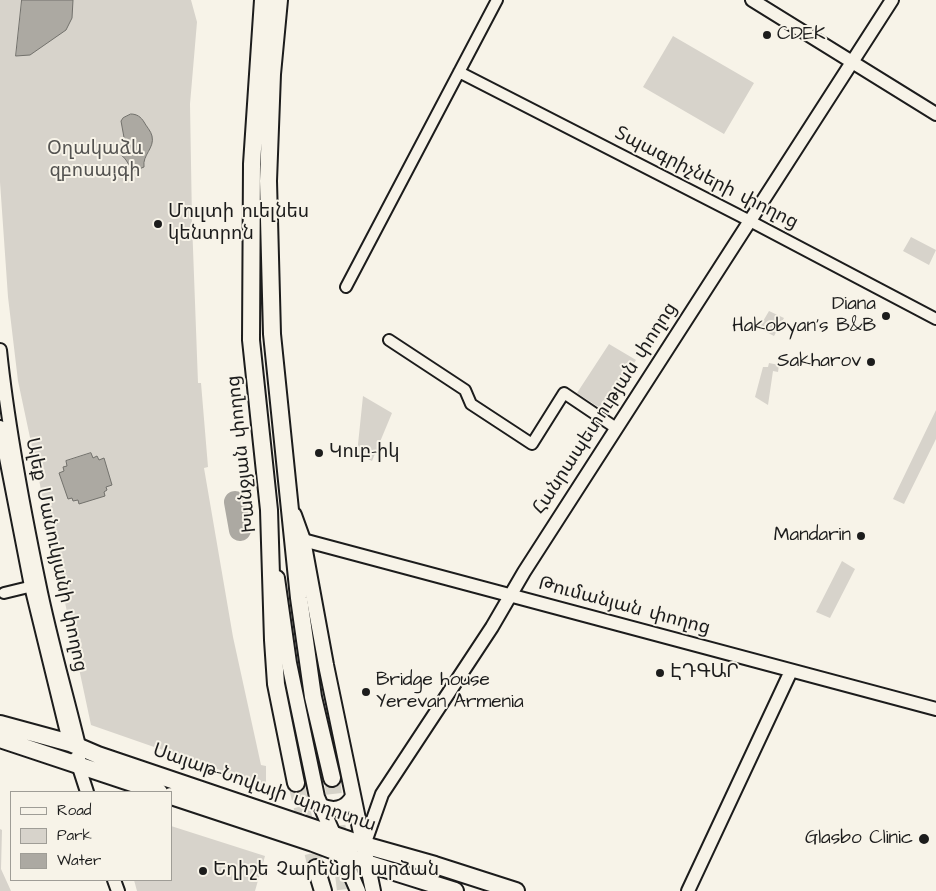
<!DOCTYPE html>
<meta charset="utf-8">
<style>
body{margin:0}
#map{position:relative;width:936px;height:891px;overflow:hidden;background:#f7f3e8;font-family:"Architects Daughter",sans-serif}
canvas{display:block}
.legend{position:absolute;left:10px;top:791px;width:162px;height:90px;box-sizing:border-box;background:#f7f3e8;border:1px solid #9f9d96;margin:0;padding:6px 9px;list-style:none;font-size:15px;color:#1c1c1c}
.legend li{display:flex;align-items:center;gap:10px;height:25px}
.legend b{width:25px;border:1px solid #9f9d96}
</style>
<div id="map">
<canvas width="936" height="891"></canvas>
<ul class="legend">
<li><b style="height:6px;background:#f7f3e8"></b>Road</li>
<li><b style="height:14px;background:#d7d3cb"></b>Park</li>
<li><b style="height:14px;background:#aca9a2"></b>Water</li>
</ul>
</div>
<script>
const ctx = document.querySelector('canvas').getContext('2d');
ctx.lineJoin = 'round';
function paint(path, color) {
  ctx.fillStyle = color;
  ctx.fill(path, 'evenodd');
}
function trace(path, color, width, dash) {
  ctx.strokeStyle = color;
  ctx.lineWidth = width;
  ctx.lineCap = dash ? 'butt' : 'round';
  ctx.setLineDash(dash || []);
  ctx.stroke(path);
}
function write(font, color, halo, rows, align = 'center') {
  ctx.font = font + ' "Architects Daughter","Noto Sans Armenian",sans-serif';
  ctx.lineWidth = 4;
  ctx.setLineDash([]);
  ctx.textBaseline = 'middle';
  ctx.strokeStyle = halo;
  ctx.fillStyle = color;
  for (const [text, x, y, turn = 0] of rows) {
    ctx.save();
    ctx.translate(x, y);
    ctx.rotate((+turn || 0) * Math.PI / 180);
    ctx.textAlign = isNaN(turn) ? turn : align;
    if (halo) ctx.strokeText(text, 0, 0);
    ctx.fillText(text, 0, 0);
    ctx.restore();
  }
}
paint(new Path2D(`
 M0 0H191L197 22 190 104 192 222 198 383H201L208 467 204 468 233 637 261 765 266 766V786L91 725 18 381 8 297 0 182Z
 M673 36 754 83 724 134 643 87Z
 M911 237 936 250 929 265 903 251Z
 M769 311 784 318 774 336 759 328Z
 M609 344 636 360 603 410 577 393Z
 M769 363 779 365 778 372 773 371 768 405 755 397 763 367H768Z
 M363 396 392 413 372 461 357 454Z
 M936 410V439L904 504 893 499Z
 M842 561 855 569 830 618 816 612Z
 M171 826 265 856 255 891H137L134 880H171Z
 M0 829 2 830 1 869 11 891H0Z`), '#d7d3cb');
const water = new Path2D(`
 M22 0H73L72 18 66 30 30 55 16 56Z
 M131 114C137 114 141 117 144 122 146 126 151 131 152 136 155 148 142 155 144 167L134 171C128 166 128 160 121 155L125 143 121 121 123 118Z
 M91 453 93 458 97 456 99 460 104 458 112 485 106 487 107 490 104 492 105 496 79 504 78 500 73 501 72 498 68 499 59 473 64 471 63 467 67 466 66 461Z`);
paint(water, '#aca9a2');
trace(water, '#72716c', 1);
trace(new Path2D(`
 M235 502 240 530`), '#aca9a2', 22);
trace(new Path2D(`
 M332 778 345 891
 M296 783 316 868`), '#d6d3c9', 16, [16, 8]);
const minor = new Path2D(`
 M459 72 750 221 936 319
 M346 287 497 0
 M389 340 465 390 471 404 532 444 564 393 616 428
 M4 593 37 585`);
const tertiary = new Path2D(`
 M752 0 936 114
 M0 350C8 428 23 506 39 583 50 638 66 692 79 746V766
 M0 427 31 586 68 737
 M303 540 936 709
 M76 758 87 792
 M364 845 382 794 492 627 524 572 892 0
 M114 880 118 891
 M688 891 791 671`);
const secondary = new Path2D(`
 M294 515 303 540 326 665 373 891
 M277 578 289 663 317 797 358 891
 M320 805C332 812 346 810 353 796`);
const primary = new Path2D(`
 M263 0 252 164 251 340 269 510 273 640 276 684 296 783
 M279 0 272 74 268 181 272 334 299 598 313 697 332 778
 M0 724 70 743 98 755 364 845 435 865 516 891
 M0 739 159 792
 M171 796 313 843 366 863 455 891
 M316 868 323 891`);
trace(minor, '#1c1c1c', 14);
trace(tertiary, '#1c1c1c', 16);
trace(secondary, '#1c1c1c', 18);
trace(primary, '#1c1c1c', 20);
trace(minor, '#f7f3e8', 10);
trace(tertiary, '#f7f3e8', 12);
trace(secondary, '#f7f3e8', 14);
trace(primary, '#f7f3e8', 16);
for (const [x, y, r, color] of [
 [767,35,5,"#1c1c1c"],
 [158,224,5,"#1c1c1c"],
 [886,316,5,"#1c1c1c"],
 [871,362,5,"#1c1c1c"],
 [319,453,5,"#1c1c1c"],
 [861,536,5,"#1c1c1c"],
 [660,673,5,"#1c1c1c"],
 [366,692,5,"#1c1c1c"],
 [924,839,6,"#1c1c1c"],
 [203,871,5,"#1c1c1c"]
]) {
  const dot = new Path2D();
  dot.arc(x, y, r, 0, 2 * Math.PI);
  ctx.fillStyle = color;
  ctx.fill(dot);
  trace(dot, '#f7f3e8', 2);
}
write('19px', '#1c1c1c', '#f7f3e8', [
 ["CDEK",777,35],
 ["Մուլտի ուելնես",168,213],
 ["կենտրոն",168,235],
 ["Diana",876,305,"right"],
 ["Hakobyan’s B&B",876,327,"right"],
 ["Sakharov",861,362,"right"],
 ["Կուբ-իկ",329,453],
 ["Mandarin",851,536,"right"],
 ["ԷԴԳԱՐ",670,673],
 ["Bridge house",376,681],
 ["Yerevan Armenia",376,703],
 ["Glasbo Clinic",913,839,"right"],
 ["Եղիշե Չարենցի արձան",213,871]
], 'left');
write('19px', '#545351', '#f7f3e8', [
 ["Օղակաձև",95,150],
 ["զբոսայգի",95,172]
]);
write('19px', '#1c1c1c', '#f7f3e8', [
 ["Տպագրիչների փողոց",706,179,27],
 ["Հանրապետության փողոց",606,409,-57],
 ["Խանջյան փողոց",243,454,-96],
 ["Ալեք Մանուկյանի փողոց",55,555,78],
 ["Թումանյան փողոց",624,607,15],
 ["Սայաթ-Նովայի պողոտա",264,789,19]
]);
</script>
